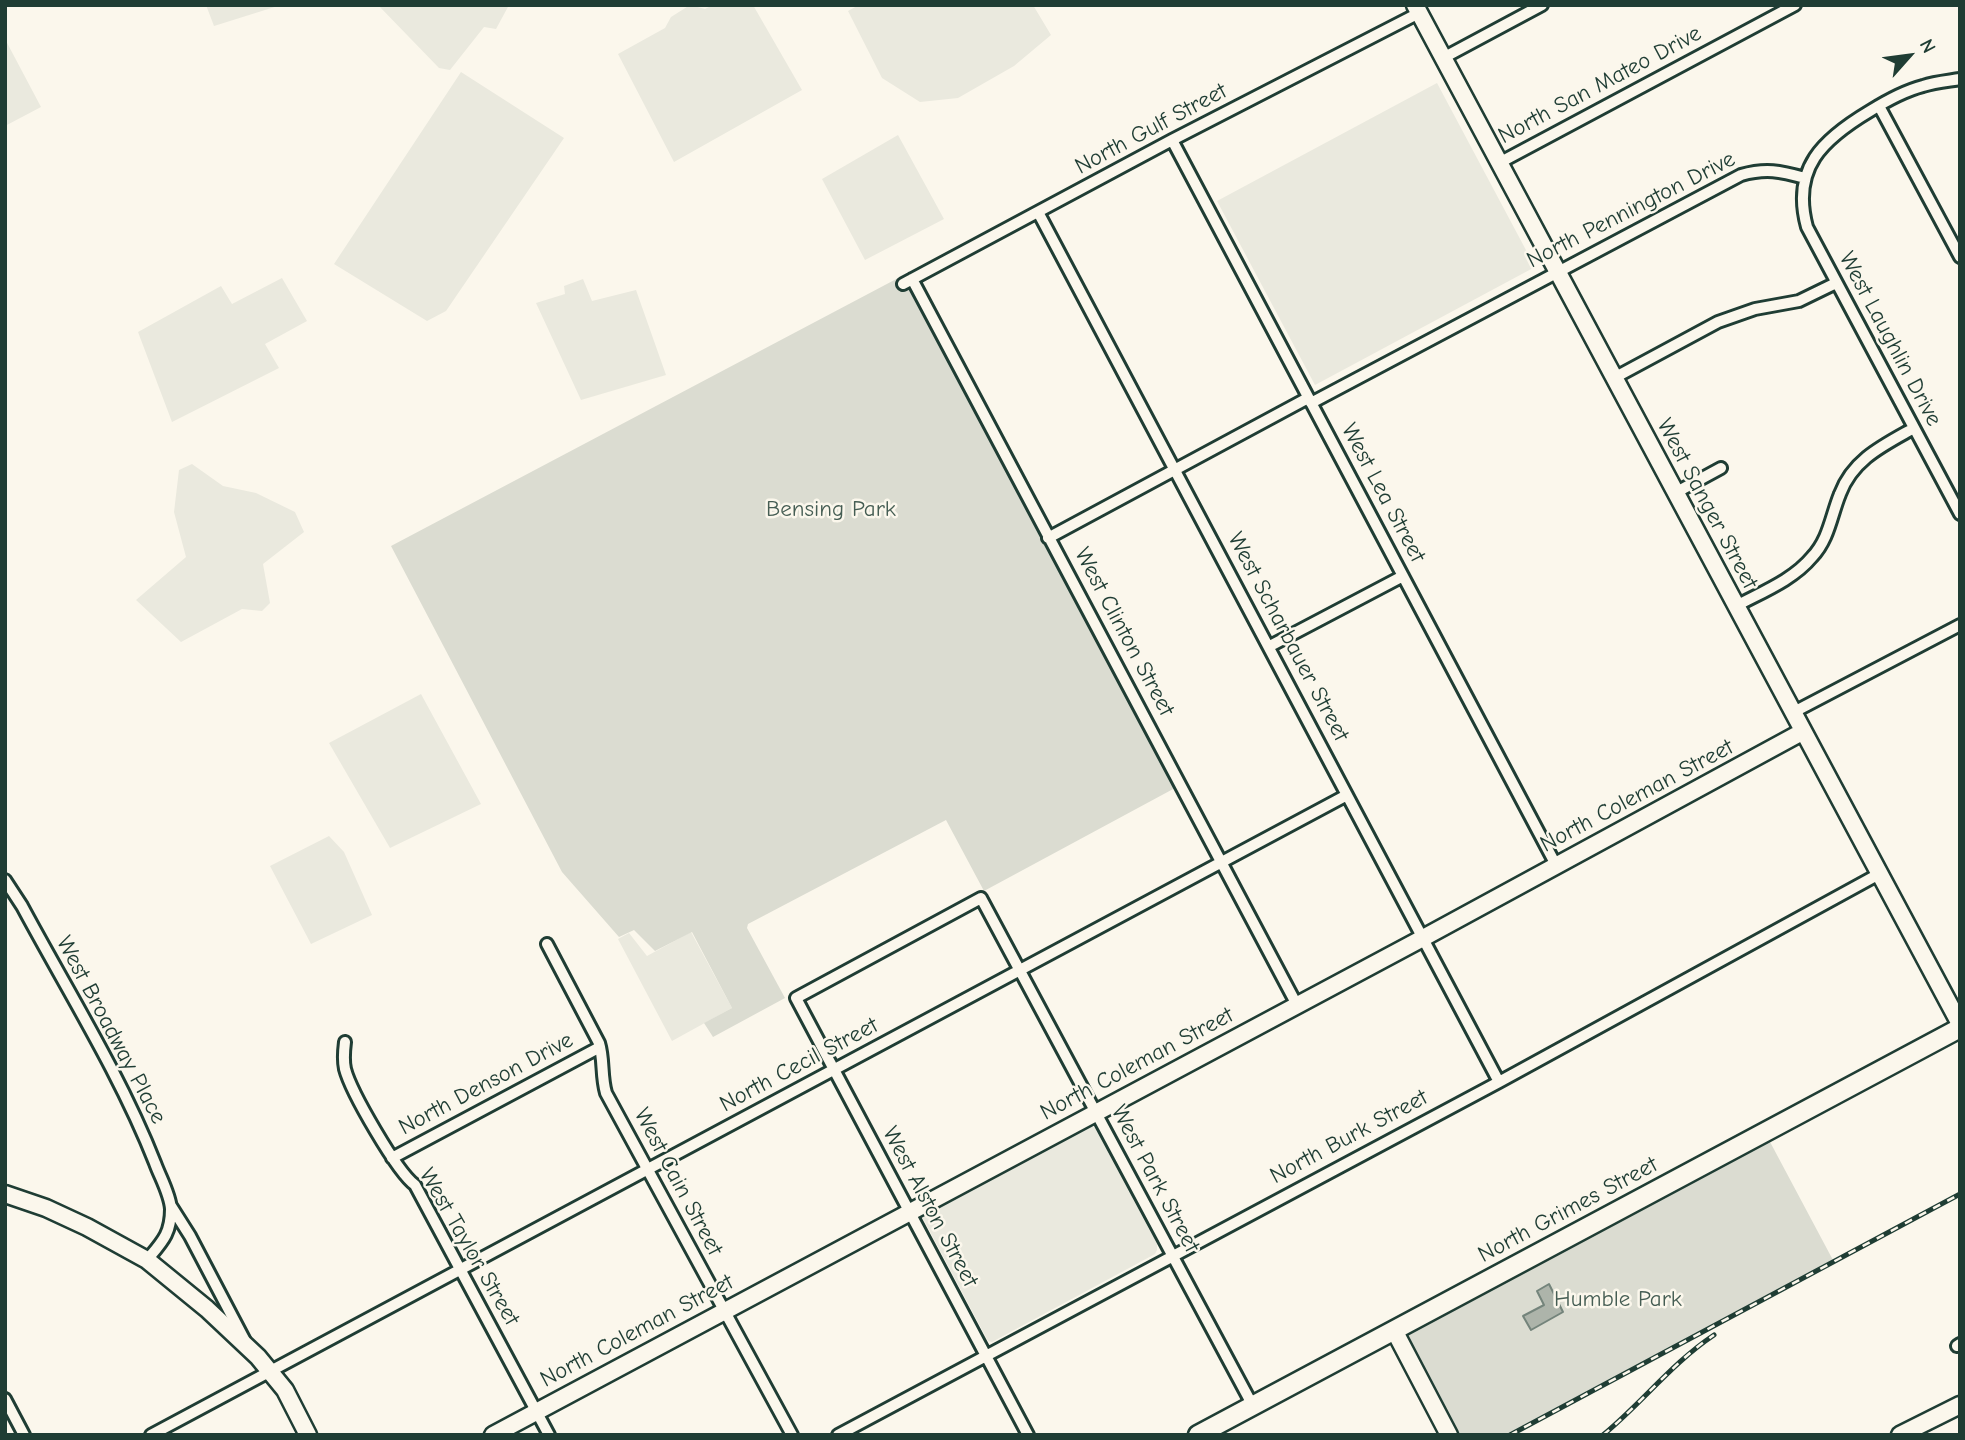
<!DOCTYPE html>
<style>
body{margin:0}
#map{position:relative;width:1965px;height:1440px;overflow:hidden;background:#fbf7ec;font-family:"Comic Neue",sans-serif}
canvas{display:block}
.frame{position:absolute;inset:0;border:7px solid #1f3d34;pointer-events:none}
.north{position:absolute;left:1874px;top:21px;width:70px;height:70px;-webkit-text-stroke:5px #fbf7ec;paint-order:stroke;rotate:62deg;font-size:19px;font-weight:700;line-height:28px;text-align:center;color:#1f3d34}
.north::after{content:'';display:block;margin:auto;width:24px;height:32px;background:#1f3d34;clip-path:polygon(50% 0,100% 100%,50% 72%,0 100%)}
</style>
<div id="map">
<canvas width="1965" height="1440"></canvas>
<div class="frame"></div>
<div class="north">N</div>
</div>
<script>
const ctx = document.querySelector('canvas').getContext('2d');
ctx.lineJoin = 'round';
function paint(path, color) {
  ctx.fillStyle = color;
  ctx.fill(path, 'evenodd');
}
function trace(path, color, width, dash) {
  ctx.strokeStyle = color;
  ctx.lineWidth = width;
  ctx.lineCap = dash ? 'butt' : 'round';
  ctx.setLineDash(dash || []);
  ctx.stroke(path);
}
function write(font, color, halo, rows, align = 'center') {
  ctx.font = font + ' "Comic Neue",sans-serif';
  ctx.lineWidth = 5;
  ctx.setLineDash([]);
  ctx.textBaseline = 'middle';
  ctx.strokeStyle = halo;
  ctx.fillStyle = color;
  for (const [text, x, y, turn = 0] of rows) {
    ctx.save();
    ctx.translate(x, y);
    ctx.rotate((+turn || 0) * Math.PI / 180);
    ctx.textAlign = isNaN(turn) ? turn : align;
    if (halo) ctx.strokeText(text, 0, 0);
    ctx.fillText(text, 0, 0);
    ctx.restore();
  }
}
paint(new Path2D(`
 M206 5H281L214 26Z
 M378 5H509L496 29 484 27 450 70 439 68Z
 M690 5 705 9 713 5H753L802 90 674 162 618 54 665 28 671 17Z
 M859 5H1033L1051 35 1014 66 958 98 920 102 882 78 848 11Z
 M5 39 41 107 5 126Z
 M461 72 564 138 446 311 427 321 334 264Z
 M1437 83 1535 267 1315 385 1217 201Z
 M898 135 944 219 865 260 822 179Z
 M282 278 307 321 265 344 279 368 172 422 138 332 221 286 232 304Z
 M583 279 592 301 636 290 666 375 581 400 536 303 565 294 564 286Z
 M192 464 223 486 256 493 295 512 304 532 263 564 270 603 262 611 242 609 181 642 136 600 186 557 174 512 179 470Z
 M421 694 481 804 390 848 329 743Z
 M329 836 344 852 372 915 311 944 270 866Z
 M691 932 732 1008 672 1041 618 939 629 933 647 956Z
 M1090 1125 1095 1128 1157 1244V1250L1155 1254 992 1342 988 1341 920 1213Z`), '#eae9de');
paint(new Path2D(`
 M902 276 1175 788 984 891 946 820 748 924 747 928 785 998 713 1037 704 1023 732 1008 692 932 655 951 634 930 619 937 562 872 391 546Z
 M1769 1140 1834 1262 1511 1435H1455L1405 1339 1412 1331Z`), '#dbdcd1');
const water = new Path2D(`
 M1549 1284 1563 1312 1531 1330 1523 1316 1544 1305 1537 1291Z`);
paint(water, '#adb4aa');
trace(water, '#74847b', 2);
const street = new Path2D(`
 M1443 58 1542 5
 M1960 79C1948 81 1935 82 1923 86 1904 91 1886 101 1870 111 1823 139 1791 168 1807 227L1960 514
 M1879 106 1960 257
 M1172 140 1556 865
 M1499 163 1795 5
 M1038 212 1499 1082
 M912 279 1297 1005
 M903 284 1172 140 1419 13
 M1614 378 1718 322 1755 309 1799 301 1836 283
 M1311 403 1741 175C1766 168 1780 171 1805 178
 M1675 493 1721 468
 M1048 538 1308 398
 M1736 606C1762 592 1793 580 1812 557 1829 539 1831 516 1840 494 1853 459 1884 445 1914 428
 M1270 646 1403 576
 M1792 713 1960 625
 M5 880 22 906C67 990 120 1074 155 1163 160 1177 170 1194 171 1209 171 1234 162 1242 147 1260
 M547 944 599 1043C604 1059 601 1076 606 1093L792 1435
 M345 1042C344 1050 343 1060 345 1069 351 1092 397 1172 415 1185L549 1435
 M392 1158 600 1047
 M171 1206 190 1236 244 1339
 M1957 1346 1960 1344
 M5 1399 24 1435
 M151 1435 1347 795
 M838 1435 1499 1082 1879 874
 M1028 1435 796 998 981 898 1253 1406`);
const secondary = new Path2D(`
 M1415 5 1960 1024
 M5 1194 46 1208 87 1227 147 1260 207 1309 258 1357 285 1390 308 1435
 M1394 1330 1449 1435
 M493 1435 1423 938 1802 732
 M1900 1435 1960 1405`);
const primary = new Path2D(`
 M1198 1435 1960 1028`);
trace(street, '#1f3d34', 16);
trace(secondary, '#1f3d34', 21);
trace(primary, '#1f3d34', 23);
trace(street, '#fbf7ec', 10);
trace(secondary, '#fbf7ec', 16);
trace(primary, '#fbf7ec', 18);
const rail = new Path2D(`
 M1510 1435 1960 1194
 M1603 1435C1642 1403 1672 1363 1714 1335`);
trace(rail, '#1f3d34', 5);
trace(rail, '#fbf7ec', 2.5, [8]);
write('23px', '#1f3d34', '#fbf7ec', [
 ["North San Mateo Drive",1600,85,-28],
 ["North Gulf Street",1151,129,-28],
 ["North Pennington Drive",1631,210,-27],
 ["West Laughlin Drive",1890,339,62],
 ["West Lea Street",1383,493,62],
 ["West Sanger Street",1707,504,62],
 ["West Clinton Street",1124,632,62],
 ["West Scharbauer Street",1288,637,62],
 ["North Coleman Street",1637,796,-28],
 ["West Broadway Place",111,1030,62],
 ["North Coleman Street",1137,1064,-28],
 ["North Cecil Street",799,1065,-28],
 ["North Denson Drive",486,1084,-28],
 ["North Burk Street",1349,1137,-28],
 ["West Park Street",1155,1179,62],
 ["West Cain Street",678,1182,62],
 ["West Alston Street",930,1207,62],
 ["North Grimes Street",1568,1210,-28],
 ["West Taylor Street",469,1247,60],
 ["North Coleman Street",637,1331,-28]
]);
write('23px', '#455d53', '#fbf7ec', [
 ["Bensing Park",831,509],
 ["Humble Park",1618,1299]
]);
</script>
